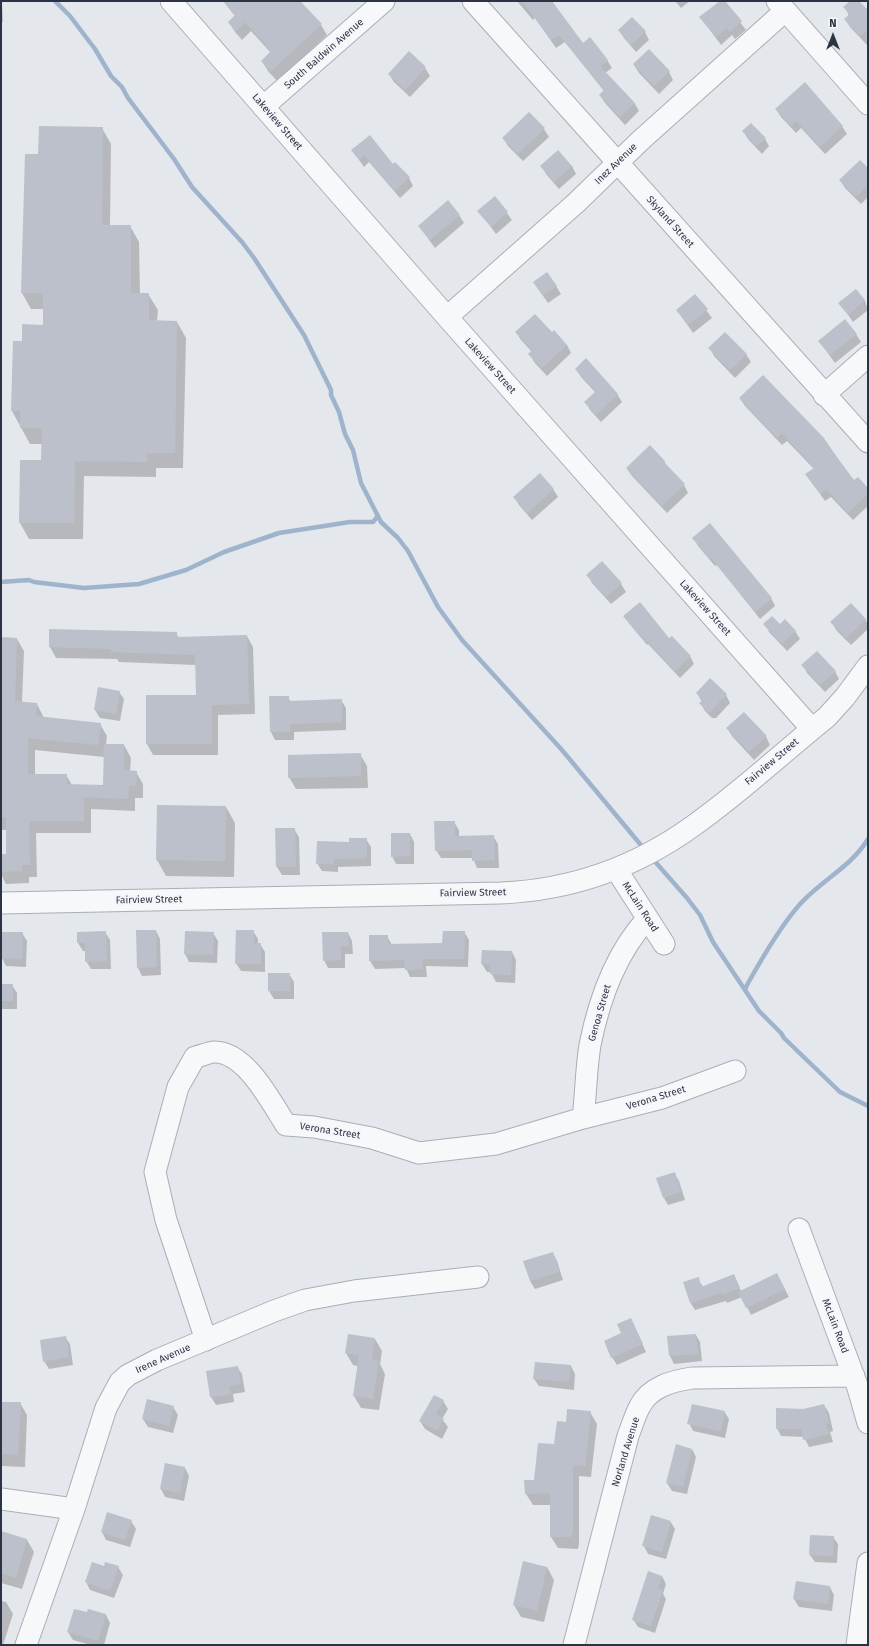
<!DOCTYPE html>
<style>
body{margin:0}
#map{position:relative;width:869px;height:1646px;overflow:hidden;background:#e4e7ec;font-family:"Fira Sans",sans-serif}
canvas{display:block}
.frame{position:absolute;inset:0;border:2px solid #2b3445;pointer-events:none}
.north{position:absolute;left:813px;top:16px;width:40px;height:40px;-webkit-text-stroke:3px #f4f6f9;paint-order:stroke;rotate:0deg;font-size:11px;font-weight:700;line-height:16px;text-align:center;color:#2b3445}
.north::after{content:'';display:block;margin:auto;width:14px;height:18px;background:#2b3445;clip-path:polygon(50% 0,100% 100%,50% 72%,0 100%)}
</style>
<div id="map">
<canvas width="869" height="1646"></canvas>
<div class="frame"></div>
<div class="north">N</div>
</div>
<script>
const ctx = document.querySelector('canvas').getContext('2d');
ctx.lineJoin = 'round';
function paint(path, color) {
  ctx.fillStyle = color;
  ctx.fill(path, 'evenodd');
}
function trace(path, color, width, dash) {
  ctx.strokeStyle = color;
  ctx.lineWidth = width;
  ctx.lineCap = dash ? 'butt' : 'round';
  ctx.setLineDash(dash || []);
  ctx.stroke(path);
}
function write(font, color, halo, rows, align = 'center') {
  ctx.font = font + ' "Fira Sans",sans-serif';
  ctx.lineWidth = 4;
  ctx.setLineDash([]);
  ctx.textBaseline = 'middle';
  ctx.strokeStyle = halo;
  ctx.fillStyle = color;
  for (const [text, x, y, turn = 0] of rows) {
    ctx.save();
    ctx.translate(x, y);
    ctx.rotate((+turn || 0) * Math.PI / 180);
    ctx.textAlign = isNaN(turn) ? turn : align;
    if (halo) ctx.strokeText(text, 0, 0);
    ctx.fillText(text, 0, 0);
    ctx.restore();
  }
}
paint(new Path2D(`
 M1 1H2L3 22H1Z
 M223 1H300L321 25 327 35 277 81 268 71 262 61 271 53 251 31 242 40 235 32 229 22 235 16Z
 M517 1H550L583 44 607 60 612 68 605 73 635 104 639 111 625 125 605 103 600 95 604 91 565 42 556 48 535 18 533 20Z
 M675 1H690L681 8Z
 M721 1H724L746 30 735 39 732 35 721 45 701 18Z
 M851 1H858L868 12V46L850 27 845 19 849 16 845 7Z
 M619 30 645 32 649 40 636 52 624 38Z
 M634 65 669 72 673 80 659 94 639 73Z
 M425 68 430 76 410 97 394 82 389 74Z
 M776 109 842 126 847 134 825 154 801 128 796 133 781 117Z
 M529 113 544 129 549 137 523 161 508 146 503 138Z
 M102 128 111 144 110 226H130L139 242 140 294H148L158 310 157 321 177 322 186 338 183 468H156V477L84 476 83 539H29L20 523 42 461V444H30L12 411 23 342 44 326V309H31L22 293 26 155H39Z
 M743 131 765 139 769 146 762 154 748 139Z
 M352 150 393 165 409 178 413 186 400 198 369 162 364 167Z
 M542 166H572L576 174 559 189 546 174Z
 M868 170V197L861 204 845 188 840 180Z
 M495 197 512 220 496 234 479 211Z
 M459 215 464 223 435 248 419 226Z
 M556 286 561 294 548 303 539 290Z
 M856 290 865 301 868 310 853 322 840 303Z
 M695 295 712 318 693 333 677 310Z
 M516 332 552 334 567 345 571 353 547 376 534 362 530 354 532 352 521 340Z
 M856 334 861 342 835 363 819 341Z
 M710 348 746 354 751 362 735 378 714 356Z
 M576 369 617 394 622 402 601 422 590 410 586 402 596 393 581 377Z
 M763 377 825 440 854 482 868 489V506L853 520 831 497 825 501 806 474 814 469 787 441 782 445 745 406 740 398Z
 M664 461 668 468 684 485 688 493 667 513 632 476 627 469Z
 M553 489 558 497 532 520 519 505 515 498Z
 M694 538 771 598 775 606 760 619 717 565 715 566 698 546Z
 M588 575 621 584 626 592 611 604 592 583Z
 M625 616 669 640 690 656 694 664 680 678 648 644 647 645Z
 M865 619 868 624V629L851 645 836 630 832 622Z
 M765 624 780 626 795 631 800 639 787 651 769 632Z
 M176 633 179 638 247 636 253 647 255 714 218 715V755H153L147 744 197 696 196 665 119 662 117 659 56 658 50 647Z
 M1 638 17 639 24 651 22 703 37 704 44 718 100 724 107 736 106 745H124L131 758 130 772H136L143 784V798H135V811L91 809V833H36L37 877H29V883L6 884 1 874V855H7V830H1ZM35 750 104 757V786L72 785 66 775H35Z
 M803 665 835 671 839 679 825 692 807 673Z
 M119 692 124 699 120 721 100 718 95 710Z
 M697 693 726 695 730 703 716 718H712L705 711 701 704 702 702Z
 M270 697H288L291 702 341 700 346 708V730L294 732V740H275L271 732Z
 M727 728 766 737 770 745 754 760 732 736Z
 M360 754 367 766 368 788 296 789 289 777Z
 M158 806 226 807 235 823 234 877 166 876 157 860Z
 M454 822 459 830V837L493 836 498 844 499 868H477L473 858H441L436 850Z
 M276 829H294L299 837 300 875H282L277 867Z
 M410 834 414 842V864H396L392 856Z
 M366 839 371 847V866L338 867V872L322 871 317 863 350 843Z
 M156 931 160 939 161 975 142 976 138 968Z
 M253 931 258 939V944H260L265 952V972L241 971 236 963Z
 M105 932 110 940 111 969H91L86 961V951H83L78 943V933Z
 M464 932 469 940 468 967 426 966 427 977H410L406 968 375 969 370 961 387 936 392 945 443 944Z
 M22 933 27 941 26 967 6 966 2 958Z
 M213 933 218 941 217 963 189 962 185 954Z
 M348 933 352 941 353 954H345V968H328L324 960Z
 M483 951 512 952 516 960 515 983 496 982 491 972H487L482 964Z
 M269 974H289L294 982V999H274L269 991Z
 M1 985H12L17 993V1009H1Z
 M674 1173 679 1181 685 1200 668 1205 664 1198Z
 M553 1253 557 1261 563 1280 535 1289 530 1281Z
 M777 1274 789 1297 751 1315 742 1297 727 1303 726 1301 695 1310 690 1302 698 1279 703 1287 734 1275 741 1291Z
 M631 1319 646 1352 617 1365 612 1357Z
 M696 1335 700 1342 702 1361 674 1364 670 1356Z
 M65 1337 70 1344 73 1365 49 1369 44 1361Z
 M375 1339 382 1351 380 1364 385 1374 379 1410 361 1408 354 1396 358 1366 353 1365 346 1353Z
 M571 1366 575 1374 574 1390 539 1386 534 1379Z
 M237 1367 242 1374 245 1392 233 1394 234 1402 216 1405 211 1397 207 1372Z
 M443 1401 448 1409 442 1419 448 1427 442 1439 425 1429 420 1421Z
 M1 1403H20L27 1415 25 1467 1 1466Z
 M824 1405 829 1413 833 1431 830 1432 833 1442 809 1447 804 1437 781 1436 777 1428 803 1410Z
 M173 1407 178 1415 173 1433 148 1427 143 1419Z
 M724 1411 729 1419 725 1438 693 1431 689 1423Z
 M590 1412 597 1424 591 1477 579 1476V1544L578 1549 558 1548 551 1537V1505H533L526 1494 555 1445Z
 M692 1449 696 1457 687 1494 672 1491 667 1483Z
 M185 1468 189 1476 184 1501 165 1497 161 1489Z
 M131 1521 136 1529 130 1547 106 1540 102 1532Z
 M670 1521 675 1529 666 1559 648 1554 644 1546Z
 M1 1532 27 1540 34 1552 22 1589 1 1583Z
 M833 1537 838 1544 837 1563 815 1562 810 1555Z
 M104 1567H118L123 1575 114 1598 90 1590 86 1582Z
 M547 1567 554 1580 544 1622 521 1617 514 1605Z
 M662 1576 666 1584 663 1594 666 1599 655 1633 638 1627 633 1619Z
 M830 1587 834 1595 832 1611 799 1607 794 1599Z
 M1 1601 6 1602 13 1614 3 1645H1Z
 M87 1614 106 1615 110 1623 104 1645H91L73 1640 68 1632Z`), '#0003');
trace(new Path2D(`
 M55 1 70 16 95 49 111 76 122 87 128 98 174 159 192 187 242 242 254 258 304 335 331 390V395L339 412 345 434 353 450 361 483 381 522 398 538 408 551 438 607 462 640 562 750 645 850
 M1 582 29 580 34 582 84 588 139 584 186 570 224 552 279 533 350 522H373L378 516
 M651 857 687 898 700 915 713 942 759 1011 781 1033 784 1038 840 1092 868 1106
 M745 990 747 985C762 958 781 925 801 903 823 879 851 867 868 839`), '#9fb4cc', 4.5);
paint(new Path2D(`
 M224 1H300L322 24 271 71 261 61 271 51 245 22 235 31 228 22 235 15Z
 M522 1H552L583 43 590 37 608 60 600 66 635 103 620 117 599 95 604 90 559 35 551 40Z
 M720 1H725L742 21 730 32 727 28 716 37 699 17Z
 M850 1H859L868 10V29L860 36 844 19 850 14 843 7Z
 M632 17 646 31 631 45 618 30Z
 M649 49 670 71 654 86 633 64Z
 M409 51 426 67 405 90 388 74Z
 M805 82 843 126 820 147 796 121 791 126 775 109Z
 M529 112 545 128 518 154 502 138Z
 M751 123 766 138 757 146 742 131Z
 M39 126 103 127 102 225H131V293H149V320L177 321 175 453H147V462L75 461 74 523H19L20 460H41L42 428H20V411H11L13 341H22V324L43 325V293H21L25 154H38Z
 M370 135 393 164 395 162 410 177 395 191 364 155 359 160 351 150Z
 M558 150 572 166 554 182 540 166Z
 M860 160 868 168V185L856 197 839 180Z
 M495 196 508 212 491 227 477 211Z
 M448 200 460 215 430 240 418 226Z
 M547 272 557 286 543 296 533 282Z
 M856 289 865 300 848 315 838 303Z
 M695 294 708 309 688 325 676 310Z
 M535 314 552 332 554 330 567 345 542 368 528 354 532 350 515 332Z
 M845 319 857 334 830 355 818 341Z
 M725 332 747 354 730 370 708 348Z
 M586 358 618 394 596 415 584 402 596 391 575 369Z
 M763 375 825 439 824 440 854 480 858 477 868 488V494L848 513 826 489 820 494 805 474 814 468 782 433 777 438 739 398Z
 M650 445 665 461 664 462 685 484 662 506 626 468Z
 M540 473 554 489 527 513 513 497Z
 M710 523 772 598 755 612 711 558 710 559 692 538Z
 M602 561 622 583 606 597 586 575Z
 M640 602 669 638 672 636 691 656 675 671 643 637 641 638 623 616Z
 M851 603 866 619 846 638 830 622Z
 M772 616 780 624 785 619 796 631 782 644 763 624Z
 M49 629 177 632V637L247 635 249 704 212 705V744H146V695H196L195 655 111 652V649L49 647Z
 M1 637 17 638 15 701 37 703 36 716 101 723 98 745 28 738V774H67V784L103 785 104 744H124V770L137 771 136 786 129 785 128 799 84 797V821H29L30 865H22V871L1 872V854H6V817H1Z
 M817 651 836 671 820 685 801 665Z
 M710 678 727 694 709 713 699 703 703 700 696 693Z
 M98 687 120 691 116 714 94 710Z
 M269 696H289V701L342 699V722L290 724V732H270Z
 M744 712 767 736 749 752 726 728Z
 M361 753V776L288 778V755Z
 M157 805 226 806 225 861 156 860Z
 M434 821H455V836L494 835 495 860 472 861V850L435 851Z
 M275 828H295L296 867H276Z
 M391 833H410V856L391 857Z
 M349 838H367V858L334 859V864H316L317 841 349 842Z
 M136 930H156L157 967 137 968Z
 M236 930H254V943H261V964H235Z
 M106 931 107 961 85 962V943H77V932Z
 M185 931 214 932 213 955 184 954Z
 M443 931H465L464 959H422L423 969 405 970 404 960 369 961V935H388V944L442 943Z
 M2 932H23L22 959 1 958Z
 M322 932H348L349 946H341V960L323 961Z
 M482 950 512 951 511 975 490 974 491 965 481 964Z
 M268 973H290V991H268Z
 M1 984H13V1001H1Z
 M675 1172 681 1192 663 1198 656 1178Z
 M553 1252 559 1272 530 1281 523 1261Z
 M777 1273 785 1289 746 1308 738 1292Z
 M734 1274 740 1288 722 1295 721 1293 690 1303 683 1282 699 1277 701 1287Z
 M631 1318 643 1344 611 1358 604 1341 621 1333 617 1324Z
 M348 1334 375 1338 372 1360 379 1361 373 1399 353 1396 359 1355 345 1353Z
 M696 1334 698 1354 669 1356 667 1336Z
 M66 1336 69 1357 43 1362 40 1340Z
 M535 1362 571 1365 569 1382 533 1379Z
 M238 1366 241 1384 229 1386 231 1394 210 1397 206 1371Z
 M434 1395 444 1400 436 1414 444 1419 437 1431 419 1421Z
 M147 1399 174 1406 169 1426 142 1419Z
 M1 1402H21L18 1455 1 1454Z
 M692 1404 725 1411 721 1431 687 1424Z
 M824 1404 829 1423 826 1424 829 1434 803 1440 801 1429H776V1408L803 1409Z
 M567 1409 591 1411 585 1466 573 1465V1532L571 1537H550V1493L525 1494 524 1480H534L538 1443 554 1444 557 1421 566 1422Z
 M676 1444 692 1449 683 1487 666 1483Z
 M165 1463 185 1467 180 1493 160 1489Z
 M107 1512 132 1520 125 1540 101 1532Z
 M651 1515 671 1521 662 1552 642 1546Z
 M1 1531 27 1539 16 1578 1 1573Z
 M810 1535 834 1536 833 1556 809 1555Z
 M523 1561 547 1567 537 1611 513 1605Z
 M92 1562 104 1566 105 1562 119 1566 110 1591 85 1582Z
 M648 1571 662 1576 658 1589 663 1590 651 1626 632 1620Z
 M796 1581 830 1586 828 1604 793 1599Z
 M74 1609 87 1612 88 1609 106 1614 98 1641 67 1632Z`), '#bbc0ca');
const minor = new Path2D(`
 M171 1 447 317 812 729
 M473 1 868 442
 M777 1 868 104
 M263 107 384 1
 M447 317 576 203 641 140 785 11
 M824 395 868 356
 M616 869 664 944
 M1 903 501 893C571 890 636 867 693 826 740 793 782 753 827 717L845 697 868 666
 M583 1118C586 1094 586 1069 590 1045 599 1000 616 953 647 919
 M799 1229 858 1388 868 1423
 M206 1340 166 1220 155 1172 178 1087 195 1057C201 1056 207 1053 213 1052 245 1050 271 1102 286 1125L314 1127 372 1138 419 1153 496 1144 583 1118 662 1098 735 1071
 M1 1499 74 1509
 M26 1645 74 1509 106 1408 120 1382 128 1375 157 1360 274 1311 305 1300 354 1291 478 1277
 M574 1645 628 1436C632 1426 635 1415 640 1406 650 1387 672 1381 692 1378L854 1376
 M857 1645 868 1563`);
trace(minor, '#a9aeb7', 23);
trace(minor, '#f7f8fa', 21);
write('10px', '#2b3445', '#f4f6f9', [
 ["South Baldwin Avenue",324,54,-41],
 ["Lakeview Street",277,122,49],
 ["Inez Avenue",616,164,-44],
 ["Skyland Street",670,222,48],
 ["Lakeview Street",490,366,48],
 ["Lakeview Street",705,608,48],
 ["Fairview Street",772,762,-40],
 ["Fairview Street",473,893,-1],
 ["Fairview Street",149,900,-1],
 ["McLain Road",640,907,57],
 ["Genoa Street",600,1013,-74],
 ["Verona Street",656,1098,-17],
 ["Verona Street",330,1131,9],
 ["McLain Road",835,1326,69],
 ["Irene Avenue",163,1359,-24],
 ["Norland Avenue",626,1452,-73]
]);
</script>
